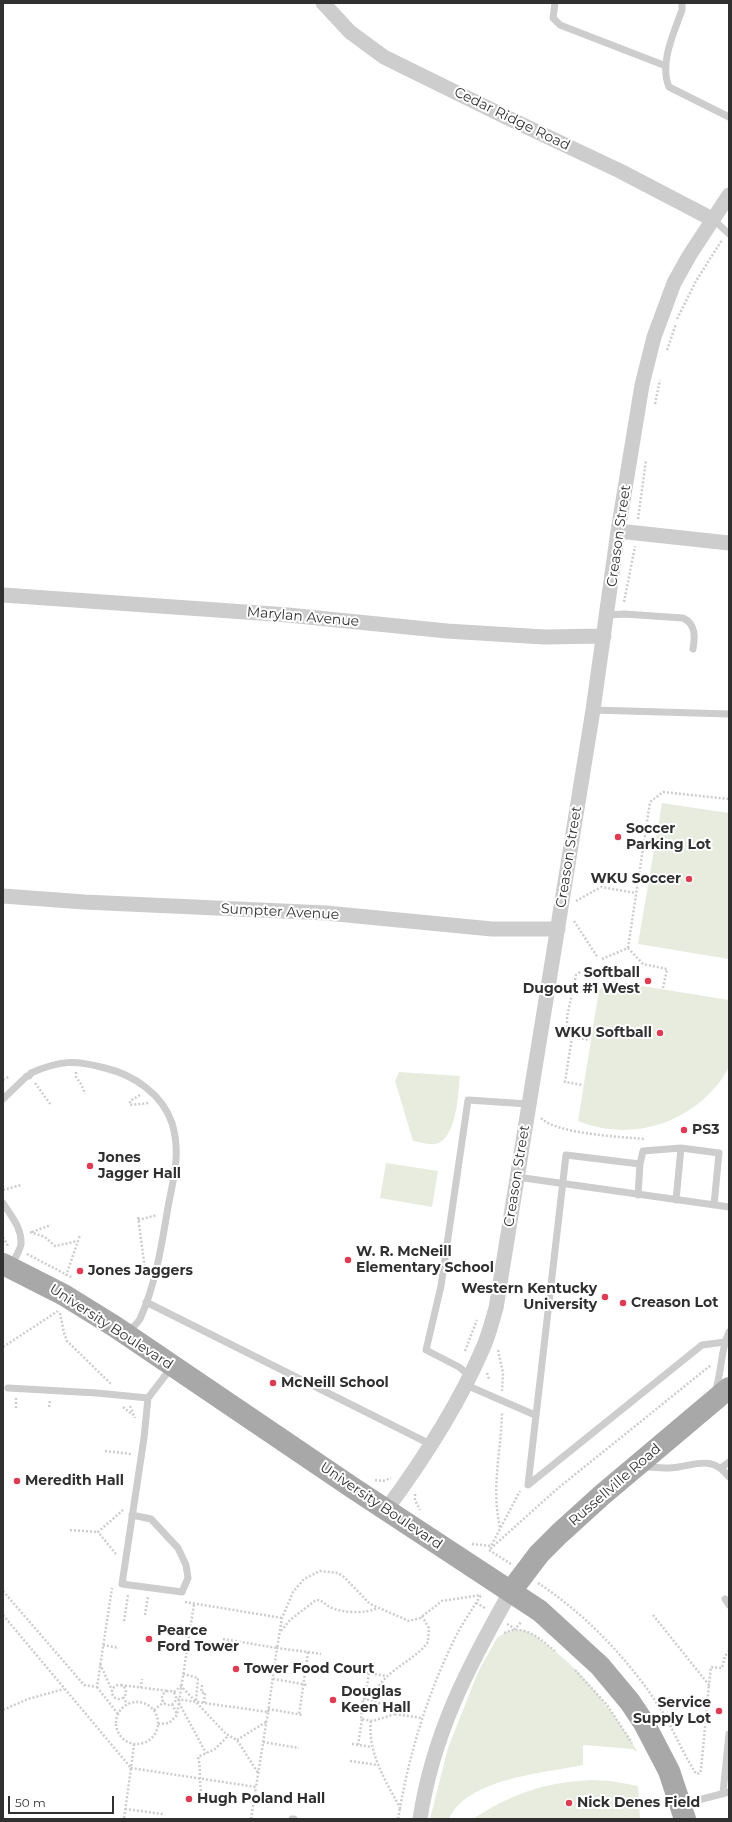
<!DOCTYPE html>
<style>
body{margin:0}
#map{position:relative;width:732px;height:1822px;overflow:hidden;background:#fff;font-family:Montserrat,sans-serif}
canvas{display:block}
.frame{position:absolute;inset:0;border:4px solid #303030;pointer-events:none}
.scale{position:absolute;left:8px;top:1796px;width:106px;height:18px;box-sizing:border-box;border:2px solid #303030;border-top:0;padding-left:5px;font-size:12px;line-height:14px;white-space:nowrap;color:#303030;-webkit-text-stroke:3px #fff;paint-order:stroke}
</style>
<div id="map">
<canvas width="732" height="1822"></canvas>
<div class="frame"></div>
<div class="scale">50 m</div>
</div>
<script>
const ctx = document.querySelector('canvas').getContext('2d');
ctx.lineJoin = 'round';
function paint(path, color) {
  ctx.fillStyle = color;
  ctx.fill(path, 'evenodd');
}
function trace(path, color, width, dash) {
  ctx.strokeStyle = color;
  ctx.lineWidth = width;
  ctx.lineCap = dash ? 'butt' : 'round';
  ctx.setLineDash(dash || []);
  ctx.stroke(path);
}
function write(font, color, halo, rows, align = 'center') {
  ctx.font = font + ' Montserrat,sans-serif';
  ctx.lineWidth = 4;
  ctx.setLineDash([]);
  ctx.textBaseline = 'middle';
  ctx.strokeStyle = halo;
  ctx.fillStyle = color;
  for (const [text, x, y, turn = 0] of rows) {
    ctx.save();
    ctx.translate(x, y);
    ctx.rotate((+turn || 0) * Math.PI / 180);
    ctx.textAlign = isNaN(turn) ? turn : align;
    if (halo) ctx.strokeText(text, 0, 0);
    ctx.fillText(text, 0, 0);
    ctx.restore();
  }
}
paint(new Path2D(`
 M662 803 729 813V959L638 944Z
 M611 981 729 1000C729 1013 732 1058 728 1068 724 1078 714 1089 706 1097 671 1129 623 1139 578 1121L599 990Z
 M399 1072 460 1076C458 1093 457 1140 435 1144 428 1145 420 1142 413 1141L395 1081Z
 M386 1163 438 1171 432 1207 380 1198Z
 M520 1630C531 1631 538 1638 547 1645 585 1673 613 1712 638 1752L632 1749 583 1745V1765C545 1773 467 1778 449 1819H430L448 1748 478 1672 497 1638 506 1632Z
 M589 1780 611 1781 638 1786 640 1819H473C511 1794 543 1783 589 1780Z`), '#e7ecdf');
trace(new Path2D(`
 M677 319 696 281 722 240
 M667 350 676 324
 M655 404 660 380
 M638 519 646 460
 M624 602 635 546
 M576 901 601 887 636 893
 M574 921 598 958
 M628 948 650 802 663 792 729 799
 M628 948 643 964 667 969 663 988
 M602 959 628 948
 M580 972 576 975 567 1017V1032L572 1037 590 1040
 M572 1037 565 1082 583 1085
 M76 1072V1077L81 1084 85 1094
 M3 1080 10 1076
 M35 1083 51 1105
 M140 1095 130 1101V1105L149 1103
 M541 1118C556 1134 622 1137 645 1139
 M3 1190 21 1185
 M138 1217 145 1269
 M138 1220 157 1215
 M30 1232 45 1237 55 1246 78 1241
 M32 1232 51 1225
 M3 1237 8 1246
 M27 1254 73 1278
 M66 1276 80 1235
 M60 1313 64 1333 67 1341 111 1384
 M3 1347 58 1311
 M498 1350 503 1373 502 1391
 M465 1351 477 1320
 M487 1373 489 1379
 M130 1406 135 1418
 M49 1407 50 1401
 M123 1407 133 1415
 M16 1408V1398
 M105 1451 132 1454
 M375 1480 383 1481 391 1478
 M415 1494V1500L420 1510
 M500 1527C491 1489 501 1452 502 1413
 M70 1530 98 1532
 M472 1544 491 1546 520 1491
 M116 1554 98 1532 123 1510
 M511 1564 489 1550 557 1489 711 1365
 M538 1583C587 1615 631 1662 662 1711 670 1723 690 1768 697 1774L700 1773 701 1770 709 1685
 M3 1591 84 1685 97 1687 112 1588
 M185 1602 282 1618
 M476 1603 485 1608
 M3 1615 131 1768 124 1819
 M145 1615 148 1596
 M653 1615 709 1685 711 1667 722 1668 725 1656 729 1651
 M124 1621 128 1595
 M507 1624 515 1629 522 1621
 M281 1631 290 1620 316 1600C323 1600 324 1604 330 1607 341 1613 367 1614 377 1608
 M504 1633C524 1623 540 1639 555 1651
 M223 1639 277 1648 282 1618 293 1592 304 1579 320 1571 338 1573 344 1577 370 1604 409 1621 420 1618 442 1601 481 1595
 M103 1645 119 1648
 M176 1645 187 1647
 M308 1652 321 1654
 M100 1664 112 1690
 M575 1670 607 1705 632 1743
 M363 1672 386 1676
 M183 1674 198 1678 196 1701
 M273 1679 308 1685
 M121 1685 169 1691
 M202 1685 201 1692 205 1693
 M112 1692a7 7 0 1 1 14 0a7 7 0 1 1-14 0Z
 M97 1687 118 1714
 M141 1688 142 1679
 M162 1698a7 7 0 1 1 14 0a7 7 0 1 1-14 0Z
 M174 1692 181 1686 226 1734 237 1740 258 1773
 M123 1697 127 1704
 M363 1699 376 1701 395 1714 373 1721 361 1719Z
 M365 1699 369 1673
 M374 1701C377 1672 412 1664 428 1642L429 1628 422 1616
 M116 1723a21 21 0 1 1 42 0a21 21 0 1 1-42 0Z
 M179 1703 206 1753
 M204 1703 205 1693
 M172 1704 177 1714
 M268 1709 303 1715
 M3 1710 28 1699 64 1689
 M154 1710 164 1702
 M268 1712 277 1648 308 1652 299 1715
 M395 1714 421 1718
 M371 1721C367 1752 386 1781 400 1808 411 1747 429 1690 457 1634 464 1621 473 1608 481 1595
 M158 1724 169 1723 177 1715 194 1604
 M237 1740 266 1722
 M263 1742 299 1748
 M134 1744 131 1768 256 1787 268 1712 176 1699
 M352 1744 372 1747
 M358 1745 362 1719
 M350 1761 378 1765
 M201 1791C199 1779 201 1768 198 1757L215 1749 228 1736
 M125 1809 163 1814
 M251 1819 256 1787
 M398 1819 400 1808`), '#cdcdcd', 2.5, [2, 2]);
trace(new Path2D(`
 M555 3 553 18 560 25 666 66
 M682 3V10C674 33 659 63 669 87L729 117
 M713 219 729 234
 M608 615 624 614 683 618C696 624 695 637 693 649
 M593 710 729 714
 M3 1099 27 1076H29L31 1073C60 1060 75 1060 105 1068 134 1075 162 1094 172 1123 182 1156 172 1182 167 1213 161 1249 155 1286 140 1319 137 1324 132 1328 128 1332
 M640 1164 566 1155 528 1485 702 1345 725 1342
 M517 1177 729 1207
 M638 1195 640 1164 643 1151 681 1148 719 1153 714 1205
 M676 1200 681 1148
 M3 1203C11 1216 22 1228 21 1244 20 1251 14 1259 12 1265
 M146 1302 430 1444
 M470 1376 459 1367 426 1350 441 1286 468 1100 528 1104
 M466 1385 535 1415
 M8 1388 97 1393 148 1398
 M715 1392C722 1373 720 1351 729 1332
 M644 1467C652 1467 661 1468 669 1468 693 1467 711 1453 729 1477
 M722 1467 729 1462
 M132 1515 151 1519 178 1548 186 1565 188 1578 182 1592 122 1584 144 1438 148 1398 171 1368
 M725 1599 729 1605
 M723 1793 729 1734
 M683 1804 729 1792
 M292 1819H294`), '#cdcdcd', 7);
trace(new Path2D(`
 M323 3 350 32 384 57 506 117 620 171 712 219
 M618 531 729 543
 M3 595 288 615 447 631 544 637 604 636
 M3 896 84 902 326 913 492 929H558
 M386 1510C423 1460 458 1406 483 1348 489 1335 492 1321 496 1308L593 710 618 531 642 385 654 337 674 283 689 256 729 195
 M420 1819C433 1733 469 1665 511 1591`), '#cdcdcd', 15);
trace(new Path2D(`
 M3 1264 64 1295 114 1326 353 1488 540 1611 600 1666 630 1702 644 1723 669 1771 685 1819
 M511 1591 539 1554 559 1534 602 1495 729 1388`), '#a8a8a8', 22);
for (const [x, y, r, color] of [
 [618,837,4,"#dd3c53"],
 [689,879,4,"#dd3c53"],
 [648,981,4,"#dd3c53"],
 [660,1033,4,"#dd3c53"],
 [684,1130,4,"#dd3c53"],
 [90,1166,4,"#dd3c53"],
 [348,1260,4,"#dd3c53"],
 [80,1271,4,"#dd3c53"],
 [605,1297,4,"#dd3c53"],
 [623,1303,4,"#dd3c53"],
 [273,1383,4,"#dd3c53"],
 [17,1481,4,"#dd3c53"],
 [149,1639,4,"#dd3c53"],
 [236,1669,4,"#dd3c53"],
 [333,1700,4,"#dd3c53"],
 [719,1711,4,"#dd3c53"],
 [189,1799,4,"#dd3c53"],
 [569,1803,4,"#dd3c53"]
]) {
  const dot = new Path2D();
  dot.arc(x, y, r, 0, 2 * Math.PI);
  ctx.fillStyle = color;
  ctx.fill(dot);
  trace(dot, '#fff', 1.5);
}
write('14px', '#303030', '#fff', [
 ["Cedar Ridge Road",512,119,26],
 ["Creason Street",619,536,-82],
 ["Marylan Avenue",303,617,5],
 ["Creason Street",569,857,-81],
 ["Sumpter Avenue",280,912,3],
 ["Creason Street",517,1176,-81],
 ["University Boulevard",111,1327,33],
 ["Russellville Road",615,1485,-41],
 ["University Boulevard",381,1506,34]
]);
write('bold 14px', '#303030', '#fff', [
 ["Soccer",626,829],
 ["Parking Lot",626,845],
 ["WKU Soccer",681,879,"right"],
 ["Softball",640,973,"right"],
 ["Dugout #1 West",640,989,"right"],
 ["WKU Softball",652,1033,"right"],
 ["PS3",692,1130],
 ["Jones",98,1158],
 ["Jagger Hall",98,1174],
 ["W. R. McNeill",356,1252],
 ["Elementary School",356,1268],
 ["Jones Jaggers",88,1271],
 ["Western Kentucky",597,1289,"right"],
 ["University",597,1305,"right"],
 ["Creason Lot",631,1303],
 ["McNeill School",281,1383],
 ["Meredith Hall",25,1481],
 ["Pearce",157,1631],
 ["Ford Tower",157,1647],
 ["Tower Food Court",244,1669],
 ["Douglas",341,1692],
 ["Keen Hall",341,1708],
 ["Service",711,1703,"right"],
 ["Supply Lot",711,1719,"right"],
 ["Hugh Poland Hall",197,1799],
 ["Nick Denes Field",577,1803]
], 'left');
</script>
